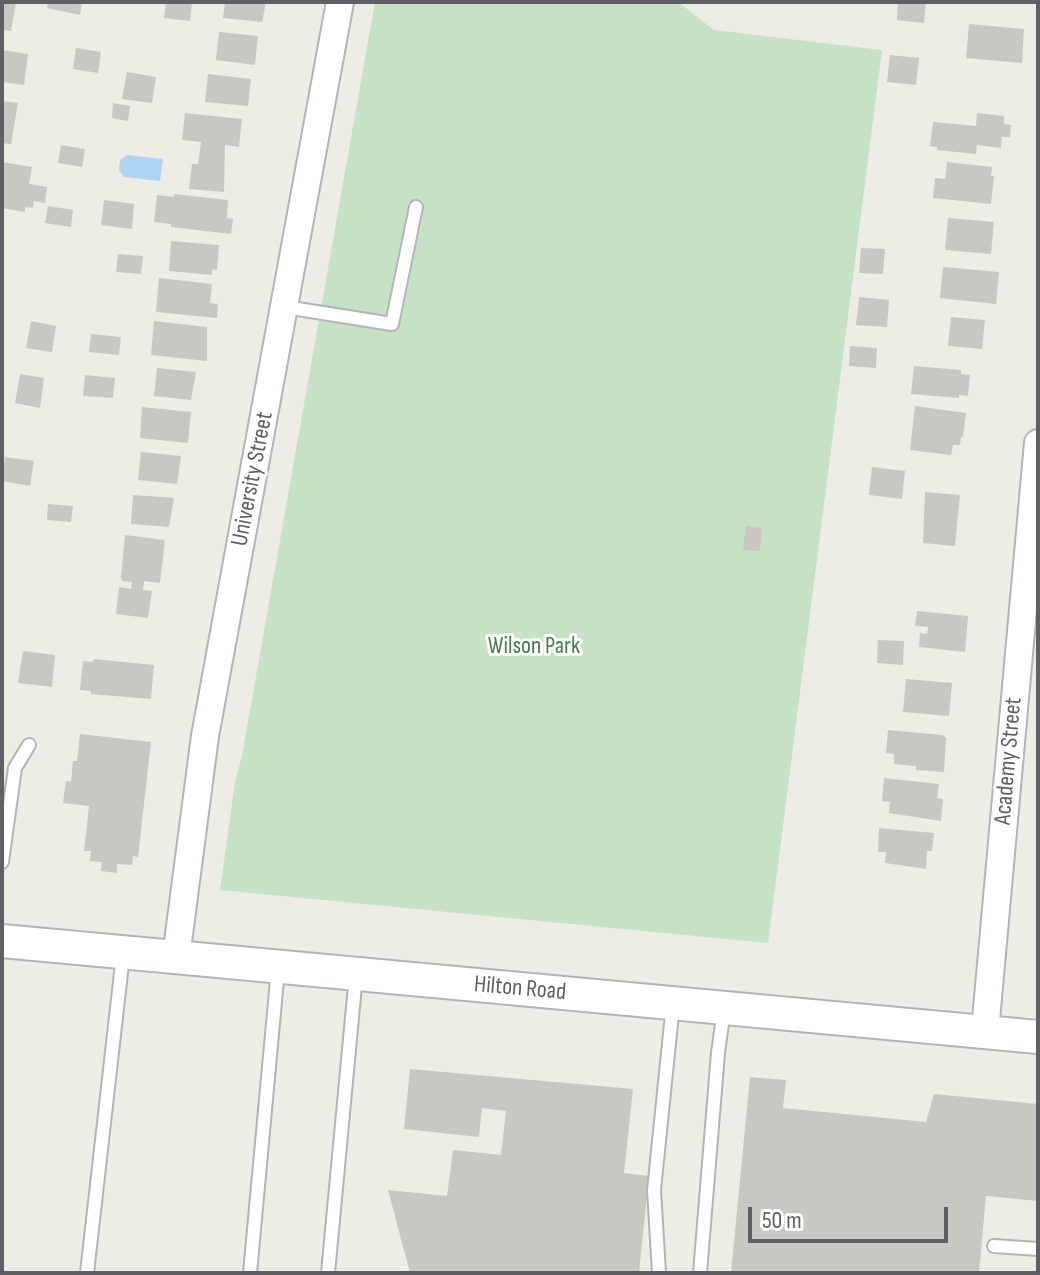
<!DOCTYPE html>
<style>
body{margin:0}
#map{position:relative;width:1040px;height:1275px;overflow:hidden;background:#edece5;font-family:"Sofia Sans Condensed",sans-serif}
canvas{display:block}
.frame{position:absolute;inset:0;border:4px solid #5d6064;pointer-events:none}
.scale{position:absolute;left:748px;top:1207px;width:200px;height:36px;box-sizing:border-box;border:4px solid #5d6064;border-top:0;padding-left:10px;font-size:24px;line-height:28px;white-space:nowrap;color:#5d6064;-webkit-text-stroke:6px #fff;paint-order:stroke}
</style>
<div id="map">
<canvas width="1040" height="1275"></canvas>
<div class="frame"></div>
<div class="scale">50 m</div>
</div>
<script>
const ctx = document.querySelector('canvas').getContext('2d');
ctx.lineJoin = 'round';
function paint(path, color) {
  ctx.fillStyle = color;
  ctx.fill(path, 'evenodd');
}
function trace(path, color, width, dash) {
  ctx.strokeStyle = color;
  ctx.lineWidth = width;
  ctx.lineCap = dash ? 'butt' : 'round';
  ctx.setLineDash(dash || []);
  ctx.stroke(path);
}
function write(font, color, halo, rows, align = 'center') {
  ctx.font = font + ' "Sofia Sans Condensed",sans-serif';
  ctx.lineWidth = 6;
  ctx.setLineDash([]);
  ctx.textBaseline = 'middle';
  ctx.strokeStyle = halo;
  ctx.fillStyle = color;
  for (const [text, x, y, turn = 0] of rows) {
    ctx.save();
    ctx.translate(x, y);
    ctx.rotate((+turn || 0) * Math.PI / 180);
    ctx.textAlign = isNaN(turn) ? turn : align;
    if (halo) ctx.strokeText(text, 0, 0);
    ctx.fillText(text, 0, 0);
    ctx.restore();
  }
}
paint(new Path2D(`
 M375 2H678L714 30 882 50 768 943 220 890 235 782 242 756Z`), '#c5e2c5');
paint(new Path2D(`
 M127 155 163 159 160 181 124 177 119 170 120 160Z`), '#aed4f5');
paint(new Path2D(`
 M2 2H16L11 31 2 30Z
 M48 2H82L80 15 47 8Z
 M166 2H192L190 21 164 18Z
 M225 2H266L262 22 223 18Z
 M898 2H926L924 23 897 20Z
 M969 24 1024 29 1022 63 966 58Z
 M219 32 258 36 255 65 216 60Z
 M76 48 101 52 98 73 73 69Z
 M2 50 28 54 24 85 2 82Z
 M890 55 919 58 916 85 887 82Z
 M127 72 156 77 152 103 122 99Z
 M208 74 251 79 248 106 205 102Z
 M2 101 18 103 11 144 2 143Z
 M113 103 130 106 128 121 112 118Z
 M185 113 242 119 239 147 225 145 224 192 189 189 192 164H198L201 142 182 140Z
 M977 113 1004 116V124L1011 125 1010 137H1002L1001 148 977 145 976 154 937 150V147L930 146 933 122 976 126Z
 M61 145 85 149 82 167 58 163Z
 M2 162 32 167 29 184 47 187 45 203 34 201 33 208 25 207V212L2 208Z
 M947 162 992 167 991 176H994L991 204 933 198 935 178 945 179Z
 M174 194 228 200 227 218 233 219 231 234 171 227V224L154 222 157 195 174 197Z
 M104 200 134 204 132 229 101 225Z
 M48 206 73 210 71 227 45 223Z
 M948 218 994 222 991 254 945 250Z
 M171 241 219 245 217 270 212 269V275L169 271Z
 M861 248 885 249 883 274 859 273Z
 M118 254 143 256 141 274 116 272Z
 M943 267 999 272 996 304 940 298Z
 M159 278 212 284 210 303 218 304 217 318 156 312Z
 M859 297 889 300 887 327 856 325Z
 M951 317 985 320 982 349 948 346Z
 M31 321 56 326 52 352 26 348Z
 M154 321 207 327V361L151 355Z
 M91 334 121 337 119 355 89 352Z
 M850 346 877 348 876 368 849 366Z
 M914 366 961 370V374L970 375 968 396 959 395V398L911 394Z
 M157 368 196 372 191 400 154 396Z
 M20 374 44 378 40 408 15 403Z
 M85 375 115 378 113 398 83 396Z
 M915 406 966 413 963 437H961L960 445H953L951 455 910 450Z
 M142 407 191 412 188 443 140 438Z
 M141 452 181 456 177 484 138 480Z
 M5 457 34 461 30 486 2 481Z
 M872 467 905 471 902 499 869 495Z
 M925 492 960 495 955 546 923 543Z
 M133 495 174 498 169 527 131 524Z
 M48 504 73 506 71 522 47 520Z
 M746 526 762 528 760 551 743 550Z
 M125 535 165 540 160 583 144 581 143 590 152 591 148 618 116 614 119 587 131 589 132 582 122 581 121 577Z
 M917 611 968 616 965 652 919 647 920 633 927 634 928 627 915 626Z
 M878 640 904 641 903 665 877 663Z
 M23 651 55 655 52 687 18 683Z
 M94 659 154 665 151 699 91 694V691L80 690 83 661 93 662Z
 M906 679 952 683 949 716 903 712Z
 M888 730 943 735 946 738 944 772 916 770V766L894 764V754L886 753Z
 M80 734 151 742 138 857 133 856 132 865 117 864V873L101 871 102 862 90 861 91 851H84L89 806 63 803 66 781 71 782 73 761H77Z
 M884 778 939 784 937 798 943 799 941 821 889 813 890 802 882 801Z
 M879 828 934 833 932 851H927L926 869 885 863 886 852H878Z
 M410 1069 633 1089 624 1173 649 1176 639 1273H410L388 1190 447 1196 453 1150 501 1155 506 1111 482 1108 479 1137 404 1129Z
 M750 1077 786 1080 783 1108 926 1122 934 1094 1038 1104V1201L986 1196 979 1273H731Z`), '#c9c7c2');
const service = new Path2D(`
 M285 307 392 324 416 207
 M2 862 15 768 29 745
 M994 1246 1038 1249
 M87 1273 123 955
 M250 1273 278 969
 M328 1273 356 975
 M659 1273 654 1190 673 1004
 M700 1273 718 1053 724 1009`);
const minor = new Path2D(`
 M176 957 205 736 340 2
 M985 1031 1038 443`);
const tertiary = new Path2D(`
 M2 941 1038 1037`);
trace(service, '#b2b5b8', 16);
trace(minor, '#b2b5b8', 30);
trace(tertiary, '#b2b5b8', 36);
trace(service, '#fff', 12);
trace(minor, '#fff', 26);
trace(tertiary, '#fff', 32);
write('24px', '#5d6064', '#fff', [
 ["University Street",253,479,-79],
 ["Academy Street",1009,761,-85],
 ["Hilton Road",520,989,5]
]);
write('24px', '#408044', '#fff', [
 ["Wilson Park",534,647]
]);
</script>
